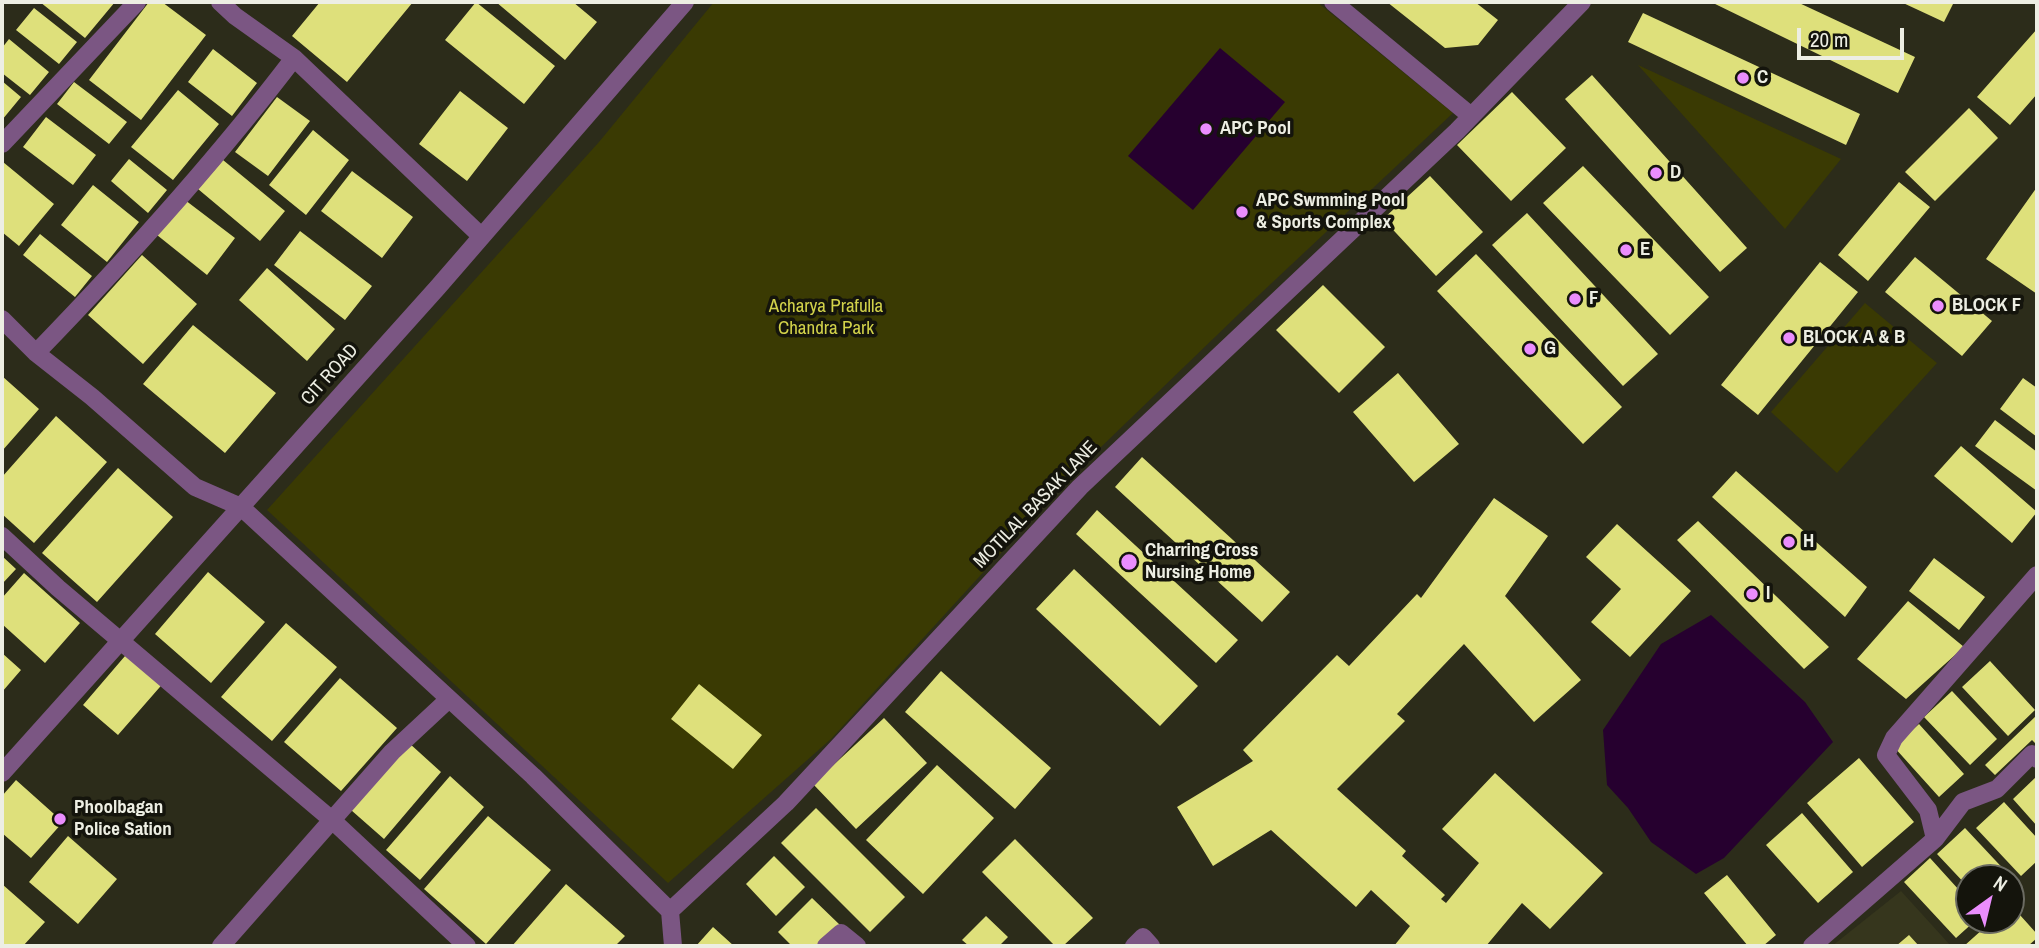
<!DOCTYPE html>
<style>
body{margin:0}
#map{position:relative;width:2039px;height:948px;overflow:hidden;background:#2c2c1a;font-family:"Archivo Narrow",sans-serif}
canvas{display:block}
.frame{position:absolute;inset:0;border:4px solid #edeee3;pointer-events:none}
.north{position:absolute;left:1955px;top:864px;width:70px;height:70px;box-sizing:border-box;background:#14140c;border:2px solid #6b6b62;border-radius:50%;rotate:34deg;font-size:19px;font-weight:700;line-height:28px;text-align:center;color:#edeee3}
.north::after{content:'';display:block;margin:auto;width:24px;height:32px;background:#ea8dfd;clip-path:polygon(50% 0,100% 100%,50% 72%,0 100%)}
.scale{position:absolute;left:1797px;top:28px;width:107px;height:32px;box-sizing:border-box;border:4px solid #edeee3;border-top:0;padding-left:9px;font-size:21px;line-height:24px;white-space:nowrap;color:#edeee3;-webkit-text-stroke:5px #14140c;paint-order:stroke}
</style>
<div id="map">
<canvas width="2039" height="948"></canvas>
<div class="frame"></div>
<div class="north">N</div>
<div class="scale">20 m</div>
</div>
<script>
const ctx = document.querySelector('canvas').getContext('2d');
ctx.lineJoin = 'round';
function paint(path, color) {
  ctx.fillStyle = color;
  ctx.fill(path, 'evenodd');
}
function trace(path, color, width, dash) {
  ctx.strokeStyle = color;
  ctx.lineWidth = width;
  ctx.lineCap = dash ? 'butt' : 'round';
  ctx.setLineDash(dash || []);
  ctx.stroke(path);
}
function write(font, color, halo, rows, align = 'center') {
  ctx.font = font + ' "Archivo Narrow",sans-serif';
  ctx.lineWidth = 7;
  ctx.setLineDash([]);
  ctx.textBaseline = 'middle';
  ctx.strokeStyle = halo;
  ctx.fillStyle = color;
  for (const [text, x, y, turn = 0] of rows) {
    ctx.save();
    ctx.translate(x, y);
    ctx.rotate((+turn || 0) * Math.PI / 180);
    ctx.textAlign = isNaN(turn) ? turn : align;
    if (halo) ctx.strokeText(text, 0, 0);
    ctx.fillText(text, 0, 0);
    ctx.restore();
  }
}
paint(new Path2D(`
 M1901 891 1951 946H1832Z`), '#36361d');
paint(new Path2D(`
 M714 2H1317L1453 113 1243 310 1073 474 831 739 668 883 267 510 599 142Z
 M1638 65 1841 159 1785 229Z
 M1865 303 1937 363 1837 473 1771 412Z`), '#3a3a03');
paint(new Path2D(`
 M1220 48 1285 102 1193 210 1128 156Z
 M1711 615 1805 702 1833 742 1724 858 1696 874 1651 842 1628 808 1607 785 1603 730 1661 644Z`), '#26002f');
paint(new Path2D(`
 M40 2H115L85 38Z
 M149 2H162L206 35 141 120 89 80Z
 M320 2H413L347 82 292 36Z
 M476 2 555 66 524 104 445 40Z
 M496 2H573L597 22 565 60Z
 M1387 2H1475L1498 20 1478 45 1445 48Z
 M1711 2H1797L1915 57 1898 93Z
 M1901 2H1954L1944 22Z
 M34 8 77 42 59 64 16 30Z
 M1643 13 1860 114 1846 145 1628 42Z
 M2037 29V94L2010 125 1977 97Z
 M9 39 49 72 30 95 2 73V48Z
 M213 49 257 83 232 116 188 82Z
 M1592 75 1747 248 1720 272 1565 99Z
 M2 81 21 97 2 120Z
 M74 82 127 122 109 144 57 104Z
 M178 90 219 124 173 180 131 147Z
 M460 91 508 128 467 181 419 144Z
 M1512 92 1566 148 1511 201 1457 145Z
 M277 97 310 121 268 176 235 152Z
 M1969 108 1998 138 1935 201 1905 172Z
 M46 117 96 155 73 185 23 147Z
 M313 130 349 160 306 215 269 185Z
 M129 159 167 190 148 213 111 181Z
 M223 160 285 211 260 241 198 189Z
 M3 162 54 204 19 246 2 232Z
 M1583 166 1709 297 1670 335 1543 203Z
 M352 171 413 217 382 258 321 211Z
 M1430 176 1483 232 1436 276 1383 219Z
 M1899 182 1930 207 1868 281 1838 255Z
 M93 185 139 222 107 262 61 225Z
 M2037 187V294L1986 259Z
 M185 200 235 238 207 275 157 235Z
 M1527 213 1658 354 1623 386 1492 245Z
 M300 231 372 286 345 320 274 265Z
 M40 234 92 276 75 297 23 255Z
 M1476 254 1622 407 1583 444 1437 291Z
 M142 255 197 304 143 364 88 315Z
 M1915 257 1992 321 1962 356 1885 292Z
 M1820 262 1858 292 1758 415 1721 385Z
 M267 268 335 329 307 361 239 300Z
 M1323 285 1385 347 1339 393 1276 330Z
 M193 325 276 393 225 453 143 384Z
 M1398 373 1459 444 1414 482 1353 412Z
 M2 376 39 409 2 451Z
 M2023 378 2037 388V437L2000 409Z
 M56 416 107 462 34 543 2 514V477Z
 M1995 420 2037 452V491L1975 446Z
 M1961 446 2037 512 2012 543 1934 476Z
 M1142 457 1290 592 1262 622 1115 487Z
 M118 468 173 517 97 602 42 553Z
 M1736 471 1867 587 1845 617 1712 497Z
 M1494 498 1548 536 1505 596 1581 680 1534 722 1464 644 1397 714 1405 721 1337 789 1406 851 1402 856 1445 895 1441 899 1446 903 1479 863 1442 829 1495 773 1603 873 1550 929 1522 903 1486 946H1394L1410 926 1371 890 1356 907 1271 830 1213 866 1177 807 1253 761 1243 750 1337 655 1349 666 1417 594 1421 598Z
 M1097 510 1238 640 1216 663 1076 534Z
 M1698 521 1829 647 1804 669 1677 540Z
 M1617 524 1691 591 1630 657 1591 622 1621 589 1586 557Z
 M2 556 16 569 2 584Z
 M1934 558 1985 597 1959 630 1909 591Z
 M1074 569 1198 686 1160 726 1036 609Z
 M208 572 265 622 211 683 155 634Z
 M24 573 80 623 45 663 2 624V598Z
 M1908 601 1964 647 1906 699 1857 659Z
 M286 623 337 667 272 741 221 697Z
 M131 649 166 680 118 735 83 705Z
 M2 653 21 670 2 692Z
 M1990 661 2035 710 2008 736 1962 687Z
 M941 671 1051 768 1015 809 905 712Z
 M340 678 397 728 341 791 284 742Z
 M699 684 762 735 733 769 671 719Z
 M1952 691 1997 739 1970 765 1924 717Z
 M2037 715V745L2032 740 1995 775 1985 765Z
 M884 718 927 763 856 829 813 784Z
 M1919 724 1964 774 1939 797 1894 747Z
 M409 743 441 772 384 839 351 810Z
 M1859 758 1914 822 1862 867 1807 803Z
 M937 765 994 818 923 894 866 840Z
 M450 776 484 807 420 880 386 850Z
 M2037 776V826L2013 799Z
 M16 780 63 822 31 858 2 833V796Z
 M2004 802 2037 838V861L2021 876 1976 828Z
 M816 808 905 897 870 932 781 843Z
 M1802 813 1853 872 1818 903 1766 845Z
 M488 816 551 870 486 944 424 889Z
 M1965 828 2010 876 2008 878H1969V888L1937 854Z
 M68 836 117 879 78 924 29 882Z
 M1015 839 1093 918 1063 946H1055L982 872Z
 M774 856 805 887 776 916 746 884Z
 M1930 858 1969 901V920H1976L1956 938 1904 882Z
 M1727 875 1776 935 1763 946H1748L1704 893Z
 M2 884 45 922 23 946H2Z
 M566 884 625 936 615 946H512Z
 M812 898 840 925 817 946H792L778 932Z
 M2011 905 2037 934V938L2028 946H1964L1993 920H2011Z
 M986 916 1008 937 999 946H969L962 940Z
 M713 927 734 946H696Z
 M1909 935 1919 946H1896Z`), '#dee07b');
trace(new Path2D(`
 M220 2 235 16 294 58 481 236
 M1333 2 1471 116
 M2 144 137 2
 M2 319 36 353 92 397 195 487 241 507 533 776 670 911
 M36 353C127 259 215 162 294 58
 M2 536 58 588 332 820 467 946
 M2 773 438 287 685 2
 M1935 839 1963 802 1997 789 2032 754 2037 759
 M221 946 392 752 449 699
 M673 946 670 911 786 803 1080 487 1457 131 1582 2
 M826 946 841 933 857 946
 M1134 946 1143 937 1151 946
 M1812 946 1935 839 1928 810 1886 755 1894 738 2037 575`), '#7b5683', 18);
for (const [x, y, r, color] of [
 [1743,78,7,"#ea8dfd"],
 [1206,129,7,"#ea8dfd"],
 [1656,173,7,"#ea8dfd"],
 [1242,212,7,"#ea8dfd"],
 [1626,250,7,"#ea8dfd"],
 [1575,299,7,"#ea8dfd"],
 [1938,306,7,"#ea8dfd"],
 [1789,338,7,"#ea8dfd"],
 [1530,349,7,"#ea8dfd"],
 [1789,542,7,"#ea8dfd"],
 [1129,562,9,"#ea8dfd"],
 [1752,594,7,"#ea8dfd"],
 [60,819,7,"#ea8dfd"]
]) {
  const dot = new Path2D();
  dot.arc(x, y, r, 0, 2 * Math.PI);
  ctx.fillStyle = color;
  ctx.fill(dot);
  trace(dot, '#14140c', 2.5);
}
write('bold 19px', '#edeee3', '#14140c', [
 ["C",1757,78],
 ["APC Pool",1220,129],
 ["D",1670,173],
 ["APC Swmming Pool",1256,201],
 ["& Sports Complex",1256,223],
 ["E",1640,250],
 ["F",1589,299],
 ["BLOCK F",1952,306],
 ["BLOCK A & B",1803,338],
 ["G",1544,349],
 ["H",1803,542],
 ["Charring Cross",1145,551],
 ["Nursing Home",1145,573],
 ["I",1766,594],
 ["Phoolbagan",74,808],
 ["Police Sation",74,830]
], 'left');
write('19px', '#d2d24a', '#14140c', [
 ["Acharya Prafulla",826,307],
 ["Chandra Park",826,329]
]);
write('19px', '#edeee3', '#14140c', [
 ["CIT ROAD",330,375,-48],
 ["MOTILAL BASAK LANE",1036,505,-46]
]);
</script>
